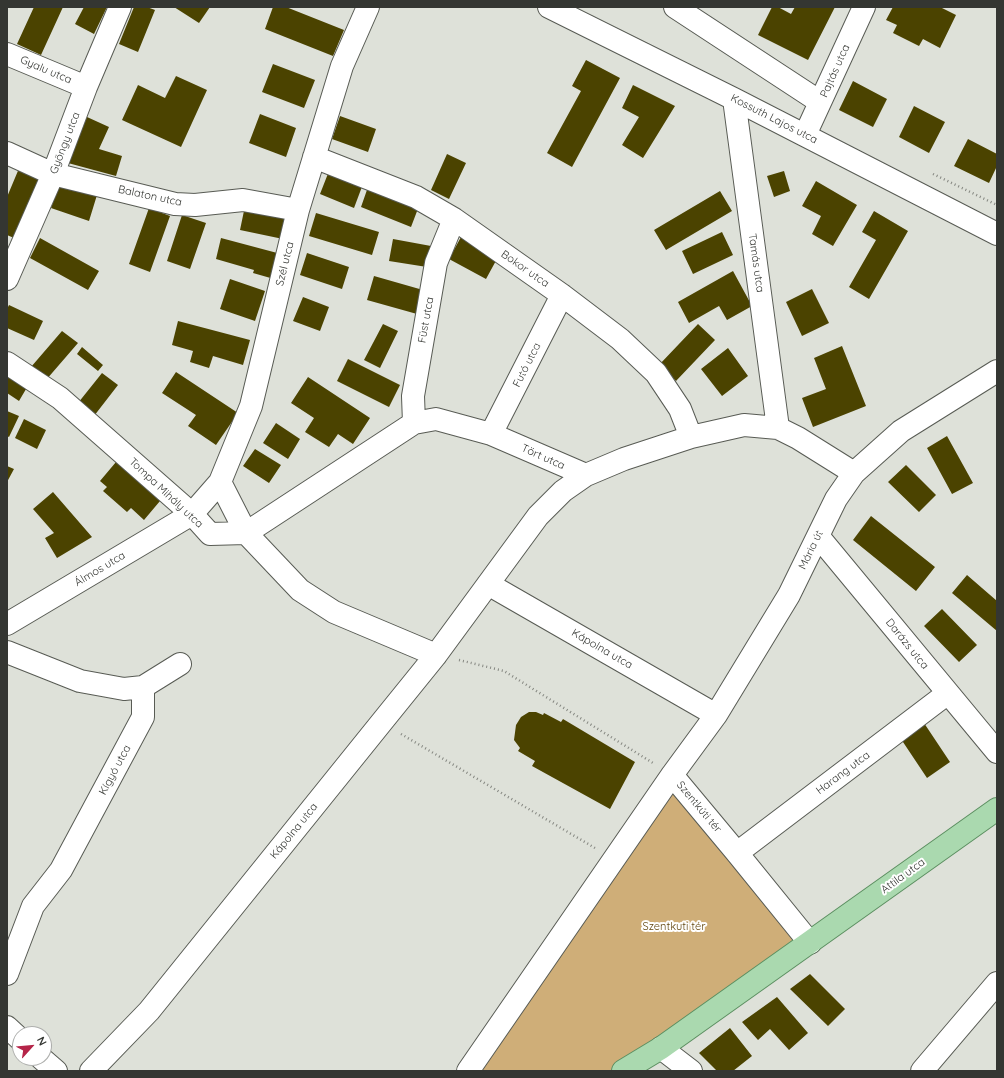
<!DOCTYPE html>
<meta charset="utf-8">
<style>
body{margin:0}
#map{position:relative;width:1004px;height:1078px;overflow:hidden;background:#dee1d9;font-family:Quicksand,sans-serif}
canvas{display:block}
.frame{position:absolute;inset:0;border:8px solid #343632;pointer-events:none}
.north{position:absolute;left:12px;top:1026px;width:40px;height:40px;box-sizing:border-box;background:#fff;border:1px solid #aeafad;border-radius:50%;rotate:63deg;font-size:11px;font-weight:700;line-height:16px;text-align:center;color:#343632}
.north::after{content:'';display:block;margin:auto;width:14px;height:18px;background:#b52448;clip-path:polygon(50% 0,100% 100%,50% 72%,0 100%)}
</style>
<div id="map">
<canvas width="1004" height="1078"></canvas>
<div class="frame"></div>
<div class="north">N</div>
</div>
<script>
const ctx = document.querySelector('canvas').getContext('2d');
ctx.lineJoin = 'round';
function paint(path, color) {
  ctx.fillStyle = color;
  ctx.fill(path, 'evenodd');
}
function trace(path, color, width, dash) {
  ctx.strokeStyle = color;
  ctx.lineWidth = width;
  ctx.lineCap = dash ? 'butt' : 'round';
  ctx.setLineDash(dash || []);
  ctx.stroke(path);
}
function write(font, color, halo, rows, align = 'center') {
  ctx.font = font + ' Quicksand,sans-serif';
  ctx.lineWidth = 4;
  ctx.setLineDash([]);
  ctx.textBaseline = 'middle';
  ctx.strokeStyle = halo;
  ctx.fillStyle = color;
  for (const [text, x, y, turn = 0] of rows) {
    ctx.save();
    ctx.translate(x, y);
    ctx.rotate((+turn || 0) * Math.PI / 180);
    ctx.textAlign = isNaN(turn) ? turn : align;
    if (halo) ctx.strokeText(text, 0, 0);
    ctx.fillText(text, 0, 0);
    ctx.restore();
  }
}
paint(new Path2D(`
 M672 775 810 943 623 1071H468Z`), '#cfae78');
paint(new Path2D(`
 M34 7H63L41 55 17 44Z
 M84 7H107L94 34 75 24Z
 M134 7H147L155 10 138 52 119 44Z
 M174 7H210L199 23Z
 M273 7H286L344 30 333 56 265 29Z
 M772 7H778L791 14 795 7H835L808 60 758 35Z
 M893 7H940L956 15 940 48 923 39 919 46 893 33 897 25 886 20Z
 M586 60 620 78 572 167 547 153 581 91 572 86Z
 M273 64 315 80 304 108 262 92Z
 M176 76 207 90 181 147 122 120 138 85 165 98Z
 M853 81 887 99 873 127 839 110Z
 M633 85 675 106 643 158 622 145 639 117 622 108Z
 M914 106 945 122 929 153 899 137Z
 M260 114 296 128 286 157 249 143Z
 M340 116 376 129 368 152 332 139Z
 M87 117 109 127 99 149 122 156 116 176 68 163Z
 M968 139 997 154V166L989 183 954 166Z
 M447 154 466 163 449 199 431 190Z
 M20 166 40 175 14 238 7 235V197Z
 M329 171 363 184 354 208 320 194Z
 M784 171 790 191 774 197 767 176Z
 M816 181 857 205 833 246 812 234 821 216 802 206Z
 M60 182 97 195 89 221 51 208Z
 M368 187 419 206 411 227 361 207Z
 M720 191 732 211 666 250 654 230Z
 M245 206 288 215 283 239 240 230Z
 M149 208 170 216 150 272 129 264Z
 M874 211 908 231 869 299 849 287 876 240 862 232Z
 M316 213 379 232 372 255 309 236Z
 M182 215 206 223 190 269 167 261Z
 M722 232 733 255 693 274 682 251Z
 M461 237 498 257 486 279 449 259Z
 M40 238 99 271 88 290 30 258Z
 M221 238 281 254 274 279 253 273 254 270 216 259Z
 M393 239 431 246 427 267 389 261Z
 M307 253 349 267 342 289 300 275Z
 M733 271 752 306 727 320 719 306 689 323 678 302Z
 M374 276 423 290 417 314 367 300Z
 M230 279 265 291 255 321 220 309Z
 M812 289 829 323 802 336 786 302Z
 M303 297 329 307 320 331 293 321Z
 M9 305 43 321 34 340 7 328V309Z
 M178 321 250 340 243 365 213 356 209 368 190 362 193 351 172 345Z
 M383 324 398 331 380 368 364 360Z
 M698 324 715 340 676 381 659 365Z
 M62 331 78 343 46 380 31 367Z
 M842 346 866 406 813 427 802 398 826 389 814 358Z
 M82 347 103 365 98 371 77 354Z
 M728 348 748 376 722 396 701 369Z
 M348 359 400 385 389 407 337 381Z
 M7 371 29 384 19 401 7 393Z
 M176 372 238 413 216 445 188 426 196 415 162 393Z
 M102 373 118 385 94 416 78 403Z
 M308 377 370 418 353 444 338 434 329 447 305 432 314 418 291 403Z
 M7 411 19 416 9 437 7 436Z
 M24 419 46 430 37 449 15 438Z
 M276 423 300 439 288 459 263 443Z
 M947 436 973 483 952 494 927 448Z
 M255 449 281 465 269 483 243 466Z
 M116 462 160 501 144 520 131 508 127 512 103 491 107 487 100 481Z
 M906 465 936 495 919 512 888 482Z
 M7 466 14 469 7 482Z
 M53 492 92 537 57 558 45 538 54 533 33 509Z
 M871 516 935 567 916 591 853 540Z
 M967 575 997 601V631L952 593Z
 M942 609 977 645 959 662 924 626Z
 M529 712H536L543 715 544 713 561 722 563 719 635 762 610 809 532 766 535 761 518 751 520 748 514 740 516 725 521 717Z
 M924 723 950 762 927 778 901 739Z
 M810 974 845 1009 828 1026 790 989Z
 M777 997 808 1033 789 1050 770 1029 758 1040 742 1022Z
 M730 1028 752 1056 733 1071H717L699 1053Z`), '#4b4300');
const minor = new Path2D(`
 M549 7 734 99 997 234
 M675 7 820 102
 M7 54 86 87
 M734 99 778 428
 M805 135 864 7
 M7 153 53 174 175 204 195 205 243 200 298 210
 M314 157 416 197 454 219 562 295 620 339 656 373 680 409 691 437
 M7 279 53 174 86 87 120 7
 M7 363 60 398 192 514 210 534 246 533 300 590 334 612 436 655
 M414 423 413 396 436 263 454 219
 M491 434 562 295
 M220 482 246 533 414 423 436 419 491 434 586 475 624 459 691 437 744 425 778 428 798 438 854 473
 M818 536 997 752
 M488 584 716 715
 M7 624 192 514 220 482 251 406 298 210 342 66 368 7
 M7 652 80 681 124 689 143 687V717L61 870 33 906 7 974
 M143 687 180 664
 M672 775 737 853 810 943
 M737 853 948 693
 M7 1027 20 1039
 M661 1048 691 1071
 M41 1058 56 1071
 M91 1071 149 1011 381 723 436 655 538 516 563 491 586 475
 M468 1071 672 775 716 715 789 595 836 499 854 473 901 431 997 371
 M922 1071 997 983`);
const major = new Path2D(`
 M623 1071 661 1048 997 809`);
trace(minor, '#585b54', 24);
trace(major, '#5c8f61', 24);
trace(new Path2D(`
 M933 174 997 205
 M459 660 504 671 653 763
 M401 734 595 848`), '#858781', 2.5, [1, 3]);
trace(minor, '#fff', 22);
trace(major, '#aad9af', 22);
write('11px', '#343632', '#fff', [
 ["Gyalu utca",46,70,23],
 ["Pajtás utca",835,71,-66],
 ["Kossuth Lajos utca",774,119,27],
 ["Gyöngy utca",65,143,-69],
 ["Balaton utca",150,196,12],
 ["Tamás utca",756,263,82],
 ["Szél utca",285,264,-76],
 ["Bokor utca",525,269,35],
 ["Füst utca",426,320,-80],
 ["Futó utca",527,365,-63],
 ["Tört utca",543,457,24],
 ["Tompa Mihály utca",166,493,43],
 ["Mária út",811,550,-64],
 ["Álmos utca",100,569,-31],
 ["Darázs utca",907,644,51],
 ["Kápolna utca",602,649,30],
 ["Kígyó utca",115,770,-62],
 ["Harang utca",843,773,-37],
 ["Szentkúti tér",699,807,50],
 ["Kápolna utca",294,831,-51],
 ["Attila utca",903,876,-36]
]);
write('11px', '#634710', '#fff', [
 ["Szentkuti tér",674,927]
]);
</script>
